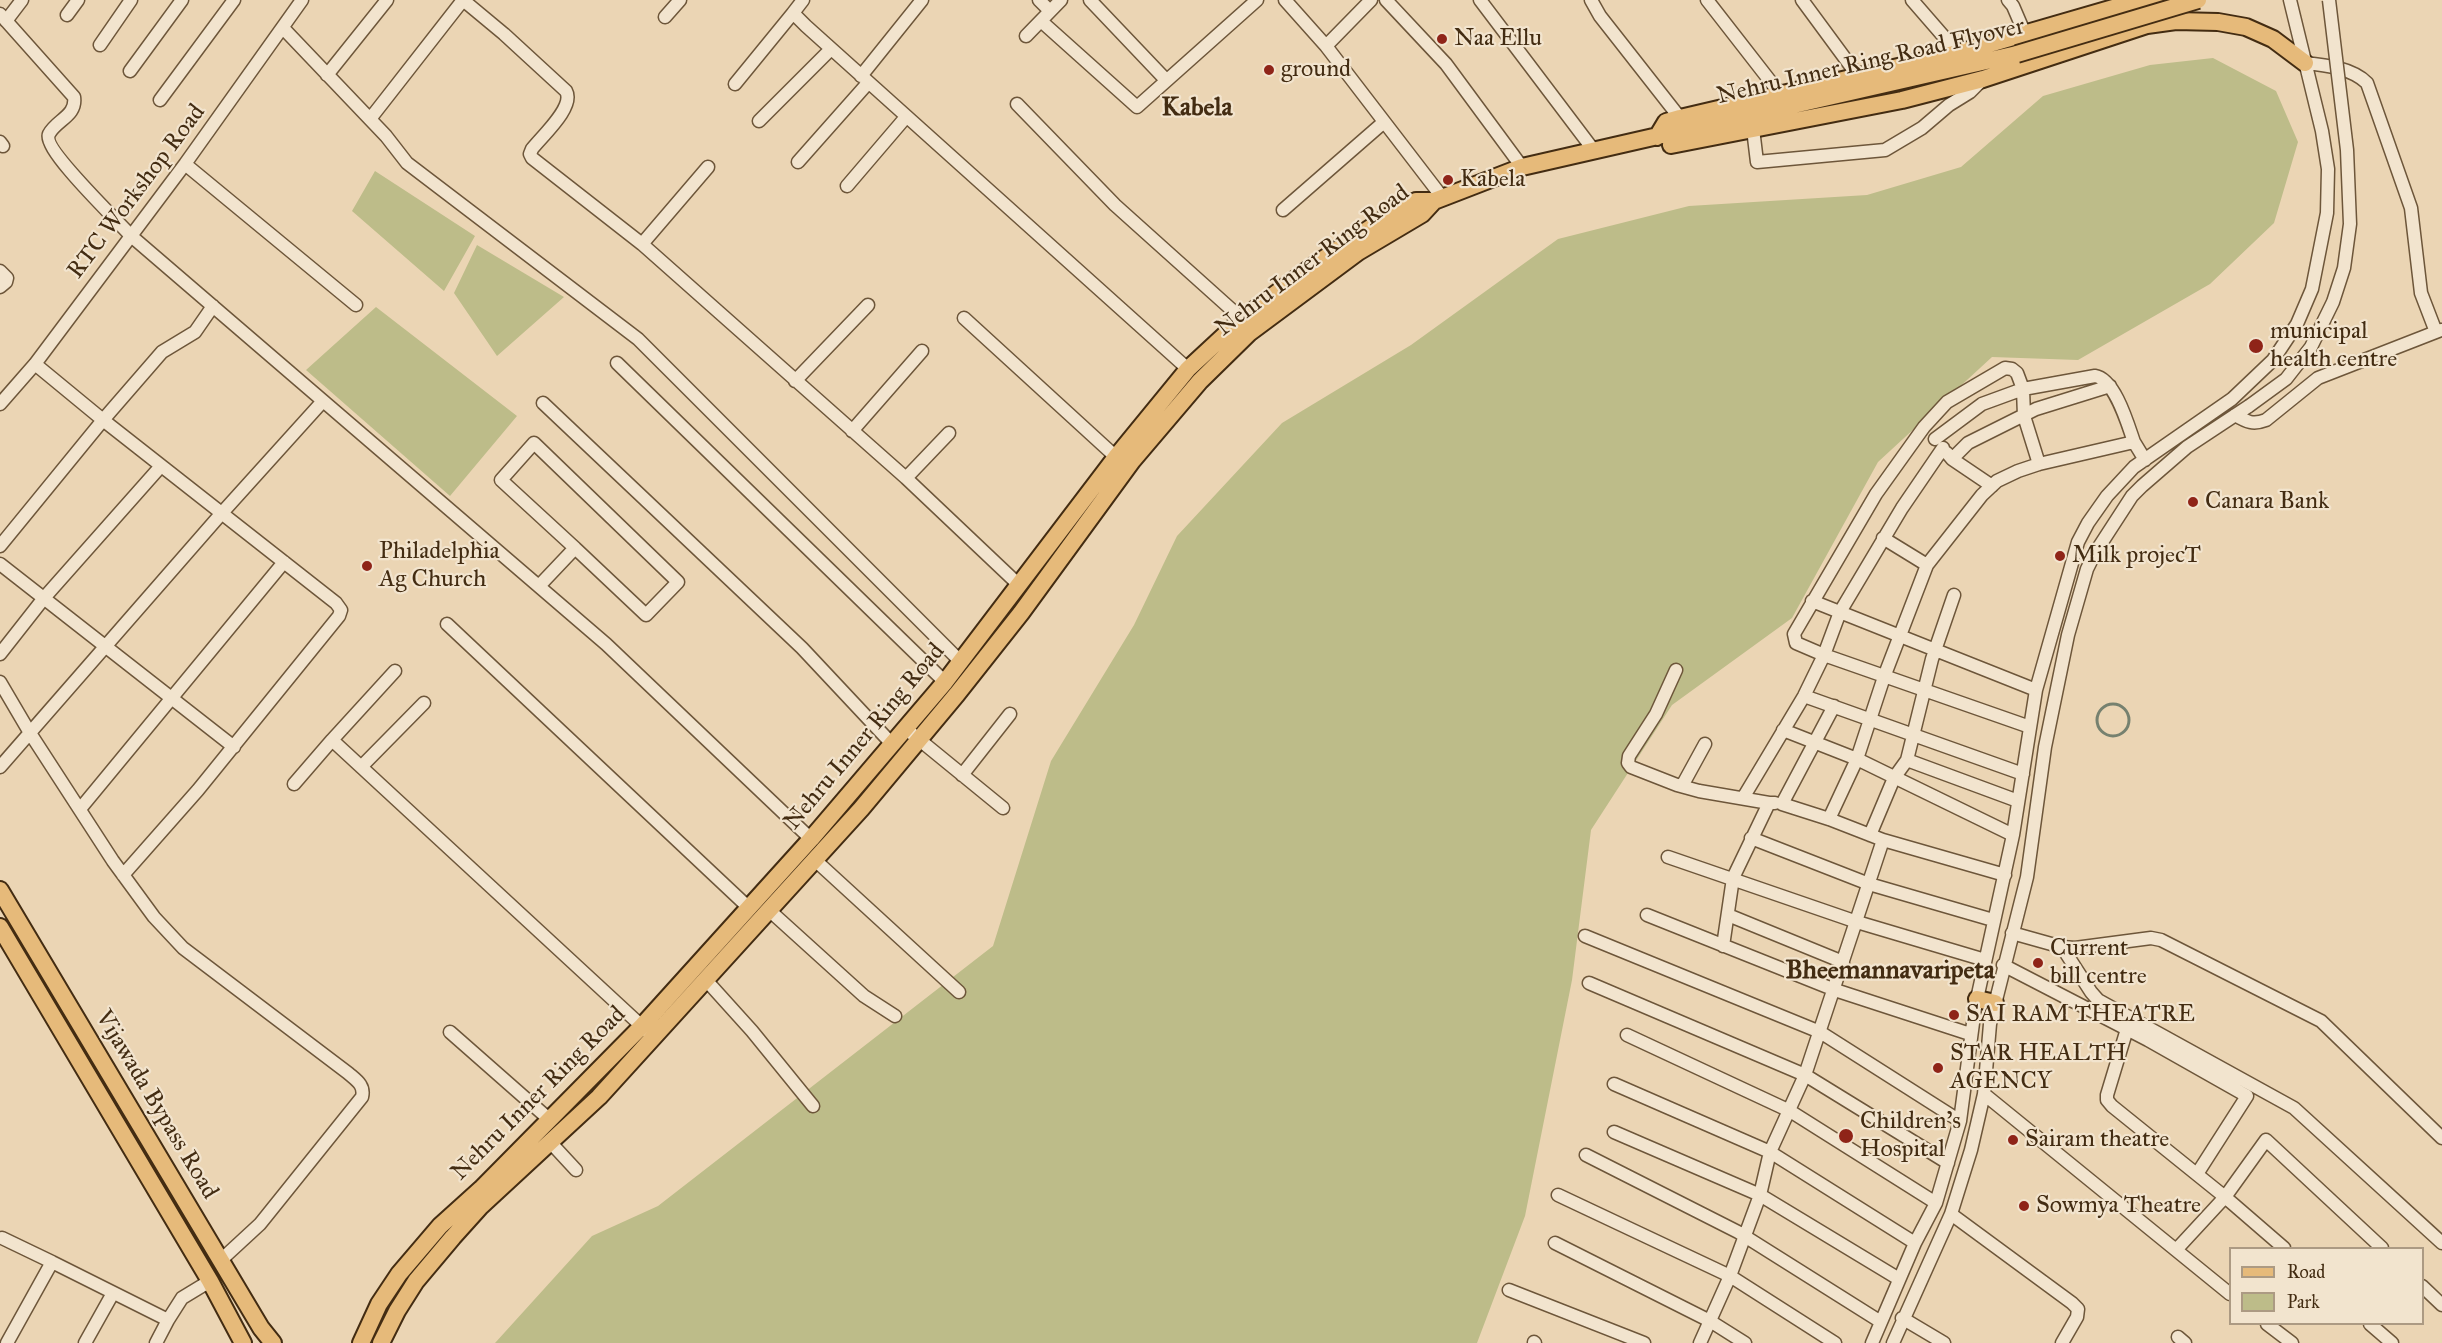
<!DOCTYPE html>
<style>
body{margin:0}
#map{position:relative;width:2442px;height:1343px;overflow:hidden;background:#ebd5b4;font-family:"IM FELL Great Primer",serif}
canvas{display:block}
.legend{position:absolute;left:2229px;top:1247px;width:195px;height:78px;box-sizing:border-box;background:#f2e4ce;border:2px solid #ac9a83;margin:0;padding:8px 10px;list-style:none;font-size:18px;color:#432c12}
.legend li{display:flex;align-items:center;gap:12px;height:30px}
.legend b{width:30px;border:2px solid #ac9a83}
</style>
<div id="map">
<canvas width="2442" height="1343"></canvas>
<ul class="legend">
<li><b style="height:8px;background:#e6ba7a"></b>Road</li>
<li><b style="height:16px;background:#bdbc89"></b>Park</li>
</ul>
</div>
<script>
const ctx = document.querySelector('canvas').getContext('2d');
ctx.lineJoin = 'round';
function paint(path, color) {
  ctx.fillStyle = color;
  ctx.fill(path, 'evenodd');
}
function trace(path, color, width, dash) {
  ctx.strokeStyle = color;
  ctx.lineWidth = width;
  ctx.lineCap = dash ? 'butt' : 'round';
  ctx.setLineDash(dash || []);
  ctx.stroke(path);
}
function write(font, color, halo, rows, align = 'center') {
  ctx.font = font + ' "IM FELL Great Primer",serif';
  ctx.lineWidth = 4.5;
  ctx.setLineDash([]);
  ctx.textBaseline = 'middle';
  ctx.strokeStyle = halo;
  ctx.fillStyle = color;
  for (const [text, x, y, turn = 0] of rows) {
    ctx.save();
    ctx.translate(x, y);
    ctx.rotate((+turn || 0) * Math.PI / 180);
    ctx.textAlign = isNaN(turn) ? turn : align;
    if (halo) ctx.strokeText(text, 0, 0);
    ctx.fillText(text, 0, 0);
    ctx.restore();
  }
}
paint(new Path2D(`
 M2213 58 2276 91 2298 142 2274 223 2210 284 2078 360 1992 357 1878 462 1792 618 1672 705 1591 830 1572 980 1525 1216 1477 1343H495L592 1236 658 1206 993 946 1051 761 1134 625 1177 536 1282 423 1411 345 1558 239 1689 206 1867 195 1961 167 2043 96 2150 65Z
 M375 171 475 236 444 291 352 211Z
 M477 245 564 297 497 356 454 293Z
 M376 307 517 416 450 496 306 370Z`), '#bdbc89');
trace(new Path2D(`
 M2097 720a16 16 0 1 1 32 0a16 16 0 1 1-32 0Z`), '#76816f', 3);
const minor = new Path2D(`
 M463 0 504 34 566 91C575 107 542 136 532 149L530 154 532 158 642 244 708 167
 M803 0 793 13 806 26 1188 369
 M1039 0 1050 11
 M1090 0 1166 80
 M1285 0 1326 46 1442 197
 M1386 0 1446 64 1522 167
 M1480 0 1595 152
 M1591 0 1600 16 1680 118
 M1707 0 1781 95
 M1802 0 1858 76
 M1912 0 1958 53
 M2008 0 2013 6 2025 34
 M0 14 74 97C77 116 56 120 49 134 42 149 118 221 130 235L606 644 811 839
 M67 15 78 0
 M665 17 680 0
 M6 21 22 0
 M1041 21 1137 107 1257 0
 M283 28 386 136 407 163 638 339 961 662
 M1026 36 1061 0
 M100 45 131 0
 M1326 46 1371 0
 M2305 63C2325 65 2352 68 2367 83L2411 208 2421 293 2436 332
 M130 71 182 0
 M327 75 387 0
 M861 76 922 0
 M735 84 793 13
 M160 100 234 0
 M1017 104 1115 205 1242 319
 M370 119 463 0
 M759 121 831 49
 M1753 129 1757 162 1885 150 1922 128 1949 105 1970 92 1983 79
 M0 142 3 146
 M798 162 868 83
 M185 164 356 305
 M847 186 906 117
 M1283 210 1384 122
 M642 244 906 478 1019 585
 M0 271 7 278 6 282 0 287
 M964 318 1116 457
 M617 363 945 682
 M35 364 103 420 336 603 341 610 339 616 198 790 123 875
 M795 381 868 305
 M543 403 802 648 892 744
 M0 404 35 364 185 164 302 0
 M2235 415C2247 422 2253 425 2266 420L2318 378 2441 330
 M852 431 922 351
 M1935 439 1982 404 2023 389 2095 376C2115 379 2128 425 2134 442
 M1947 453 1952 459 1992 486
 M1952 459 1968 443 2036 409 2110 386
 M906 478 949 433
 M1883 538 1927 565
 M0 546 103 420 162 352 195 332 213 306
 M0 564 234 747
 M539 586 575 548 646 615 678 582 534 443 501 480 575 548
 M1812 601 2036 690
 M447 624 748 907
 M0 654 44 598 161 466
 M1676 670 1656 714 1629 756 1628 763 1631 767 1677 785 1699 791 1769 803
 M0 682 30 733 113 861 154 917 183 948 348 1073C356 1080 365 1085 362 1097L260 1224 221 1260
 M1804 696 2023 774
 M1834 706 1782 804 1829 819 1883 840 2005 875
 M2030 727 1824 655 1796 643 1794 634 1876 494 1924 427 1947 402 2005 368 2012 369 2017 373 2023 389 2024 416 2039 464
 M905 728 1003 808
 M1783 730 1857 759 2013 835
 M332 740 395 671
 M1907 760 2018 801
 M0 767 221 514 323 401
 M361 767 424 703
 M962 775 1010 714
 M294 784 332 740 647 1031
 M1682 786 1705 744
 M1743 798 1804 696 1824 655 1840 612 1902 508 1943 448
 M80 809 284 562
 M1829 819 1857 759 1884 677 1927 565 1982 495 1997 481 2018 471 2039 464 2134 442 2145 460
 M1870 835 1894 778 1907 760 1932 659 1954 595
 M1751 838 1869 884 1993 920
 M1668 857 1857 922 1985 960
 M815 860 959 992
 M769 910 864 996 895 1016
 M1647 915 1835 990 1970 1034
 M1728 915 1843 962
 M2012 933 2062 947 2075 948 2151 938 2161 940 2321 1021 2442 1138
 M1585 936 1820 1032 1960 1121
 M1723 946 1733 878 1769 803H1775
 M2062 947 2091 992 2098 1000 2294 1108 2442 1243
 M2003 965 2148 1040 2247 1096 2197 1174
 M706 980 752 1031 813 1106
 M1589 983 1805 1075 1948 1163
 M2127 1029 2107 1095V1100L2112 1106 2225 1197 2266 1140 2382 1248
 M450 1032 550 1120
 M1627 1035 1790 1111 1936 1203
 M1614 1084 1770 1152 1915 1243
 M1984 1094 2230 1294
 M1614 1132 1760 1195 1899 1279
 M551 1143 576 1170
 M1586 1155 1738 1232 1881 1322
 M1558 1195 1730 1276 1835 1343
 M1951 1214 2072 1303 2078 1309 2077 1317 2062 1343
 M2 1238 52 1262 7 1343
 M1555 1243 1710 1321 1745 1343
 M2176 1250 2225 1197 2284 1248
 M52 1262 168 1320 182 1298 210 1281
 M2422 1286 2442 1305
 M1509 1290 1644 1343
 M1902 1318 1944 1343
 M2267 1324 2292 1343
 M2370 1324 2392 1343
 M2178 1337 2185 1343
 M1534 1342 1535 1343
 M85 1343 113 1293
 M156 1343 168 1320
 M1700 1343 1730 1276 1760 1195 1770 1152 1805 1075 1883 840
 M1872 1343 1915 1243 1936 1203 1960 1121 1975 1008 2013 835 2036 690 2078 542 2088 523 2107 496 2134 467 2232 399 2273 360 2297 324 2312 289 2327 213 2328 169 2322 131 2290 0
 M1893 1343 1951 1214 1971 1150 1984 1094 1990 1024 2027 877 2045 747 2068 635 2087 569 2095 553 2132 496 2142 486 2187 447 2249 406`);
const major = new Path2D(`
 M1657 137 1666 122 1680 118 1958 53 2134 2 2153 3 2171 16
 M1671 145 1902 100 1983 79 2147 25 2176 21 2218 22 2246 27 2273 39 2305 63
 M0 890 261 1328 273 1343
 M0 927 210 1281 243 1343
 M1977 999 1995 1003
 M361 1343 379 1304 399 1274 440 1226 481 1189 642 1026 811 839 945 682 1116 457 1188 369 1242 319 1313 266 1384 219 1416 201H1434
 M381 1343 397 1311 416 1281 453 1237 480 1207 599 1097 861 809 957 694 1021 613 1132 461 1200 381 1249 333 1358 252 1422 214 1434 201 1522 167 2017 54`);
trace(minor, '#6d563a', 15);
trace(major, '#432c12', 20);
trace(minor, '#f2e4ce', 12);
trace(major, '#e6ba7a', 16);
const minorBridge = new Path2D(`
 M2249 406 2286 379 2311 347 2333 302 2344 268 2350 224 2347 150 2329 0`);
const majorBridge = new Path2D(`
 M2017 54 2198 0`);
trace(minorBridge, '#6d563a', 15, []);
trace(majorBridge, '#432c12', 20, []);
trace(minorBridge, '#f2e4ce', 12);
trace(majorBridge, '#e6ba7a', 16);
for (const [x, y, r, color] of [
 [1442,39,6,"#8f2418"],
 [1269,70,6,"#8f2418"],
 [1448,180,6,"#8f2418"],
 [2256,346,8,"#8f2418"],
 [2193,502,6,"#8f2418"],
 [2060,556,6,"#8f2418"],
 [367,566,6,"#8f2418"],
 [2038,963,6,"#8f2418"],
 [1954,1015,6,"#8f2418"],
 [1938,1068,6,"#8f2418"],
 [1846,1136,8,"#8f2418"],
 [2013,1140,6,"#8f2418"],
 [2024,1206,6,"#8f2418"]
]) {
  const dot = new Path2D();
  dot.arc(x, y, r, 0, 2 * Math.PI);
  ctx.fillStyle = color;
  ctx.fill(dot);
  trace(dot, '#f2e4ce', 2);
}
write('24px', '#432c12', '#f2e4ce', [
 ["Naa Ellu",1454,39],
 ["ground",1281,70],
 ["Kabela",1460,180],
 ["municipal",2270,332],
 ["health centre",2270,360],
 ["Canara Bank",2205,502],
 ["Philadelphia",379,552],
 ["Ag Church",379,580],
 ["Milk projecT",2072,556],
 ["Current",2050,949],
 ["bill centre",2050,977],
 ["SAI RAM THEATRE",1966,1015],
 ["STAR HEALTH",1950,1054],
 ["AGENCY",1950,1082],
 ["Children's",1860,1122],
 ["Hospital",1860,1150],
 ["Sairam theatre",2025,1140],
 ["Sowmya Theatre",2036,1206]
], 'left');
write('24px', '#432c12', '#f2e4ce', [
 ["Nehru Inner Ring Road Flyover",1871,62,-13],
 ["RTC Workshop Road",137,192,-53],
 ["Nehru Inner Ring Road",1313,261,-37],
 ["Nehru Inner Ring Road",865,737,-50],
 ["Nehru Inner Ring Road",539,1094,-45],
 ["Vijawada Bypass Road",156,1105,59]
]);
write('bold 26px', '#432c12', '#f2e4ce', [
 ["Kabela",1197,109],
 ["Bheemannavaripeta",1890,972]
]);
</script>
